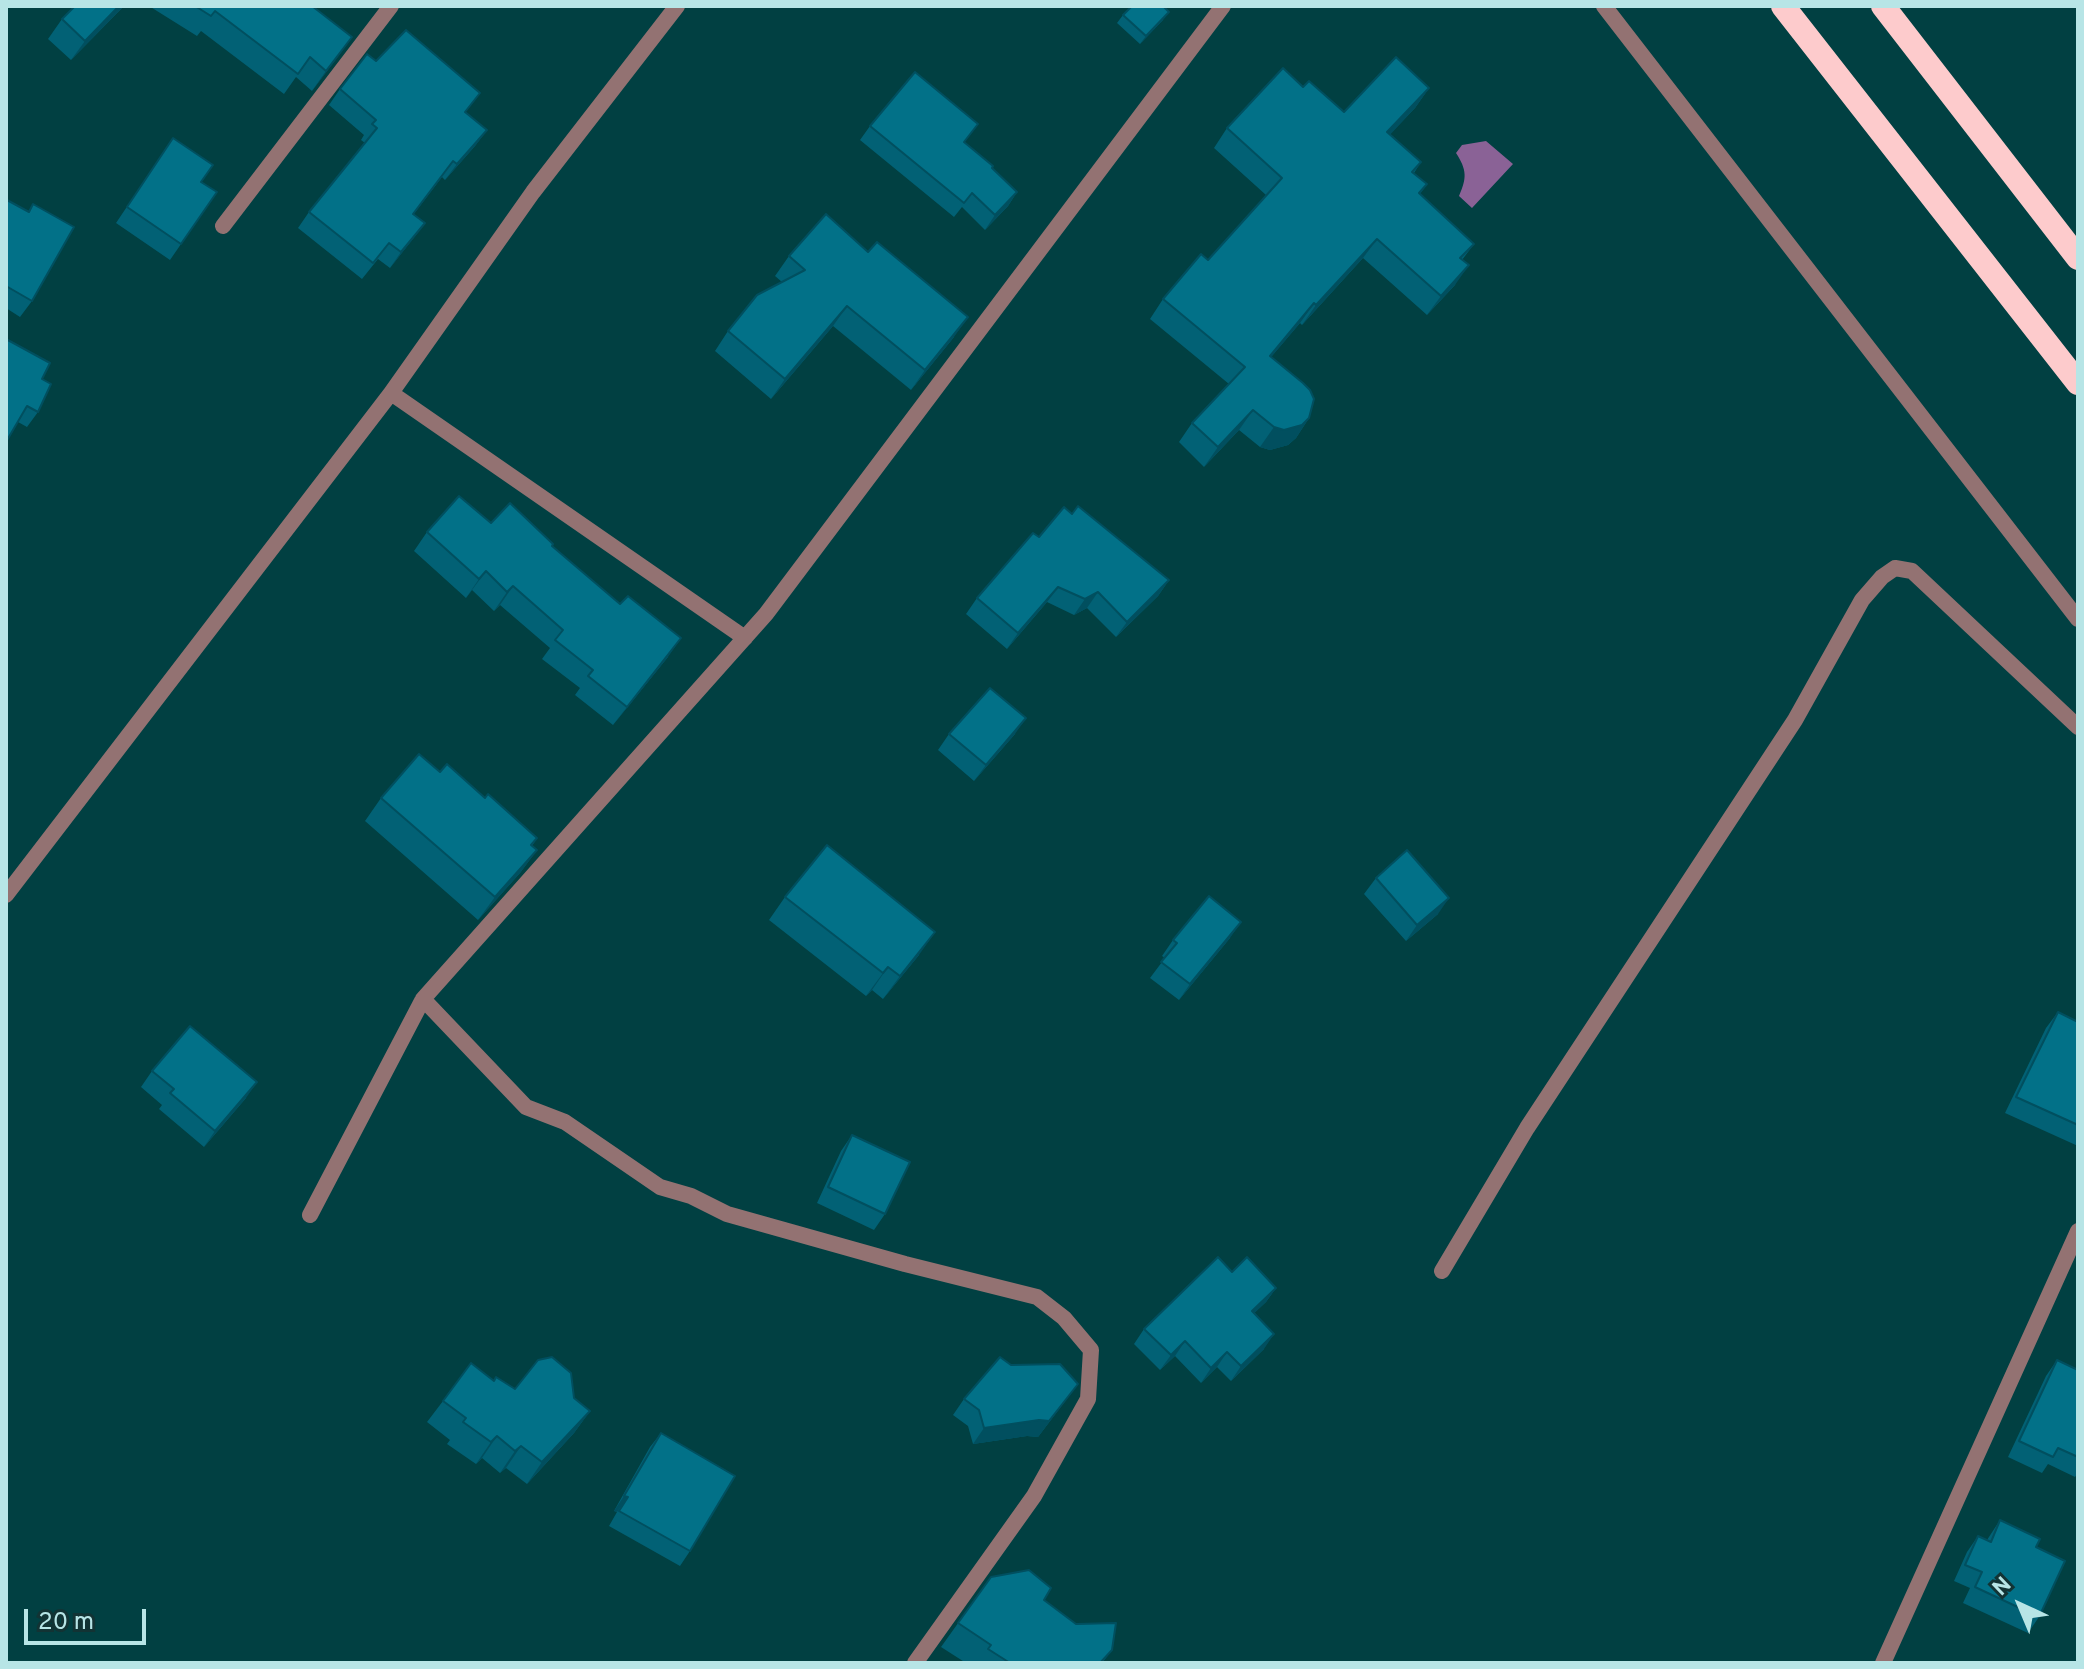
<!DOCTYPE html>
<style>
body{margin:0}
#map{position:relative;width:2084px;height:1669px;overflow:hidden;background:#014042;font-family:Overpass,sans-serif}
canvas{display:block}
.frame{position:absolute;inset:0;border:8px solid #b7e5e6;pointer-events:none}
.north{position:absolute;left:1980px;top:1565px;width:80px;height:80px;-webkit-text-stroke:6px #123334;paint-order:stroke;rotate:316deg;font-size:22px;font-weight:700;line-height:32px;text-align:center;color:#b7e5e6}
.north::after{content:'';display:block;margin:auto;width:28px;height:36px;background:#b7e5e6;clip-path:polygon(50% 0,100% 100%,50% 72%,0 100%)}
.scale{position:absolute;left:24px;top:1609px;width:122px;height:36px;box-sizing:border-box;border:4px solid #b7e5e6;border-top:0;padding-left:10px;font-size:24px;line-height:28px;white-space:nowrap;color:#b7e5e6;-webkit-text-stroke:6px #123334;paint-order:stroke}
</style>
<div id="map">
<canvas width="2084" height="1669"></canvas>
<div class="frame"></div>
<div class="north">N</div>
<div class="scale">20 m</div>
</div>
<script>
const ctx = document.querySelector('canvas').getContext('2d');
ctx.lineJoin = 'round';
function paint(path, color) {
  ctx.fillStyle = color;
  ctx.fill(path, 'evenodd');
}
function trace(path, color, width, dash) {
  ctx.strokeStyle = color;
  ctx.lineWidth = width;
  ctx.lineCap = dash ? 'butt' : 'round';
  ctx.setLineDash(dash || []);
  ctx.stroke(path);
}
paint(new Path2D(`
 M1486 141 1513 164 1472 208 1459 196C1467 178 1467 170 1456 153L1462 145Z`), '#8a6296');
trace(new Path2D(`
 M1604 6 2078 619
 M223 226 391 6
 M391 393 745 638
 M6 895 391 393 533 192 677 6
 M423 999 526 1107 565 1122 660 1187 691 1196 727 1214 905 1264 1037 1297 1064 1318 1091 1350 1088 1399 1034 1496 915 1663
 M310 1215 423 999 766 614 1223 6
 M1442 1271 1527 1128 1795 720 1862 600 1882 577 1895 568 1912 571 2078 727
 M1883 1663 2078 1231`), '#937272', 16);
trace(new Path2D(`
 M1783 6 2078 383
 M1883 6 2078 258`), '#fdcbcc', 24);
paint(new Path2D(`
 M124 6 71 60 48 39 62 19Z
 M149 6H312L352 37 312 91 296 77 284 94 201 31 197 36Z
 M1123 15 1163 20 1140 44 1117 23Z
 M376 61 466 112 487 130 475 146 445 180 442 177 413 215 425 223 390 268 378 259 362 279 298 228 309 212 365 143 361 140 364 135 329 105 340 89Z
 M1303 87 1344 112 1429 88 1415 108 1390 134 1421 162 1414 173 1427 184 1420 194 1474 244 1462 260 1455 285 1427 315 1363 258 1302 325 1300 323 1271 357 1309 418 1296 438 1288 445 1270 450 1260 447 1239 430 1204 467 1179 442 1192 423 1229 384 1150 319 1163 299 1208 260 1266 195 1214 148 1227 128Z
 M870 126 965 143 1017 192 1008 206 985 230 962 207 954 217 860 140Z
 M173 138 201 182 217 192 170 260 116 223Z
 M6 201 28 212 33 204 32 301 20 317 6 308Z
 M789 256 954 337 911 390 833 326 771 399 715 351 728 331 782 282 775 276Z
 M42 379 38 412 27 427 18 422Z
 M1072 514 1169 580 1158 596 1116 637 1087 608 1074 615 1047 602 1007 649 966 614 977 598 1039 537Z
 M491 523 552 546 668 657 613 725 575 695 580 688 542 659 550 648 500 605 494 611 472 590 466 598 414 551 427 532Z
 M949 734H1015L974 781 938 750Z
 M440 772 485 798 537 838 532 846 537 850 520 873 478 920 365 821 381 798Z
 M1376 878 1438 914 1406 941 1364 894Z
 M785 897 919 955 883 999 872 990 866 996 769 920Z
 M1230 938 1179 1000 1150 978 1165 958 1162 956 1173 940Z
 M2058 1012 2078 1022V1146L2005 1113 2046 1028Z
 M152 1071 246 1098 204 1147 159 1109 162 1105 141 1087Z
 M852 1135 885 1214 874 1230 817 1203 841 1151Z
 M1232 1272 1276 1288 1266 1302 1254 1313 1264 1349 1231 1381 1217 1367 1201 1383 1175 1356 1160 1370 1134 1344 1144 1329Z
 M2057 1360 2078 1370V1473L2075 1477 2048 1464 2042 1473 2008 1457 2046 1376Z
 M1011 1365 1078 1384 1038 1437 1027 1436 973 1444 968 1426 953 1415 964 1399Z
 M494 1381 515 1389 574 1398 590 1411 574 1433 527 1484 506 1468 500 1473 482 1458 476 1464 447 1444 450 1440 427 1422 443 1401Z
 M661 1433 690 1551 680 1566 609 1526 617 1512 614 1511 650 1447Z
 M2000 1520 2036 1547 2039 1617 2028 1633 1963 1603 1970 1588 1954 1581 1967 1552 1978 1536 1987 1540Z
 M991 1577 1044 1600 1112 1650 1102 1663H966L941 1647Z`), '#026175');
paint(new Path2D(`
 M119 6H124L71 60 85 41Z
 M1169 12 1163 20 1140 44 1146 36Z
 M352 37 338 57 312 91 326 71Z
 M1429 88 1415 108 1374 152 1387 132Z
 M487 130 475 146 445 180 457 164Z
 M1017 192 1008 206 985 230 995 215Z
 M425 223 413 239 390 268 401 252Z
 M1377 239 1363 258 1302 325 1316 305Z
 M1469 265 1455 285 1427 315 1441 296Z
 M1314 303 1300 323 1256 375 1270 356Z
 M847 306 833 326 771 399 785 379Z
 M968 317 954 337 911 390 925 370Z
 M1253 410 1239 430 1204 467 1218 447Z
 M1309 418 1296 438 1288 445 1270 450 1260 447 1274 427Z
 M486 571 472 590 466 598 479 579Z
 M1169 580 1158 596 1116 637 1127 622Z
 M513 586 500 605 494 611 507 592Z
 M1058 587 1047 602 1007 649 1018 633Z
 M1098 592 1087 608 1074 615 1085 599Z
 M681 638 668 657 613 725 627 707Z
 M1026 718 1015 734 974 781 986 765Z
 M537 850 520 873 478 920 495 897Z
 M1449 898 1438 914 1406 941 1417 925Z
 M1241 922 1230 938 1179 1000 1190 984Z
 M935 932 919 955 883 999 900 976Z
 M888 967 872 990 866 996 883 973Z
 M257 1082 246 1098 204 1147 215 1131Z
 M1276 1288 1266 1302 1241 1326 1252 1311Z
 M1274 1334 1264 1349 1231 1381 1241 1366Z
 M1185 1341 1175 1356 1160 1370 1171 1355Z
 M1227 1352 1217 1367 1201 1383 1211 1368Z
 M1078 1384 1038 1437 1027 1436 973 1444 984 1428Z
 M590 1411 574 1433 527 1484 542 1462Z
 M497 1436 482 1458 476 1464 491 1442Z
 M521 1446 506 1468 500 1473 515 1451Z
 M624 1496 628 1497 617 1512 614 1511Z`), '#014f5f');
const building = new Path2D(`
 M75 6H119L85 41 62 19Z
 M195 6H312L352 37 326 71 310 57 298 74 215 11 211 16Z
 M1132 6H1163L1169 12 1146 36 1123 15Z
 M406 30 480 93 465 112 487 130 457 164 453 161 413 214 425 223 401 252 389 243 373 263 309 212 377 128 372 124 376 120 340 89 367 54 376 61Z
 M1396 57 1429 88 1387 132 1421 162 1412 172 1427 184 1419 193 1474 244 1460 258 1469 265 1441 296 1377 239 1316 305 1314 303 1270 356 1303 383 1310 390 1314 399 1309 418 1302 425 1284 430 1274 427 1253 410 1218 447 1192 423 1245 367 1163 299 1201 254 1208 260 1282 178 1227 128 1283 68 1303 87 1309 81 1344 112Z
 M915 72 978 124 964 142 993 166 992 168 1017 192 995 215 972 193 964 203 870 126Z
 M173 138 213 165 201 182 217 192 181 244 127 207Z
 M7 200 29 212 33 204 74 227 32 301 6 286V202Z
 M826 214 868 252 877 242 968 317 925 370 847 306 785 379 728 331 757 295 805 270 789 256Z
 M6 339 50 363 42 379 51 384 38 412 27 406 6 442Z
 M459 496 491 523 510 503 553 544 552 546 620 604 628 596 681 638 627 707 588 676 593 670 555 640 563 630 513 586 507 592 486 571 479 579 427 532Z
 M1078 506 1169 580 1127 622 1098 592 1085 599 1058 587 1018 633 977 598 1033 533 1039 537 1064 507 1072 514Z
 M990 688 1026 718 986 765 949 734Z
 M419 754 440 772 447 764 485 798 488 794 537 838 531 845 537 850 495 897 381 798Z
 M827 845 935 932 900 976 888 967 883 973 785 897Z
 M1407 850 1449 898 1417 925 1376 878Z
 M1209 896 1241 922 1190 984 1161 962 1177 943 1173 940Z
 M2058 1012 2078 1022V1125L2016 1097Z
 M190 1026 257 1082 215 1131 170 1093 174 1089 152 1071Z
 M852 1135 910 1162 885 1214 828 1187Z
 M1218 1257 1232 1272 1247 1257 1276 1288 1252 1311 1274 1334 1241 1366 1227 1352 1211 1368 1185 1341 1171 1355 1144 1329Z
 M552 1357 571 1373 574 1398 590 1411 542 1462 521 1446 515 1451 497 1436 491 1442 463 1422 466 1418 443 1401 471 1363 494 1381 496 1377 515 1389 538 1360Z
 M1000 1357 1011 1365 1060 1364 1078 1384 1049 1421 1039 1420 984 1428 979 1410 964 1399Z
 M2057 1360 2078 1370V1457L2058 1448 2053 1457 2019 1441Z
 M661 1433 735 1476 690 1551 619 1511 628 1497 624 1496Z
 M2000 1520 2040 1539 2036 1547 2065 1561 2039 1617 1975 1587 1982 1572 1965 1565 1978 1536 1991 1542Z
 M1029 1570 1051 1588 1044 1600 1076 1624 1116 1623 1112 1650 1100 1663H1010L988 1649 991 1645 958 1623 991 1577Z`);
paint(building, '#027188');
trace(building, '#014f5f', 2);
</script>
